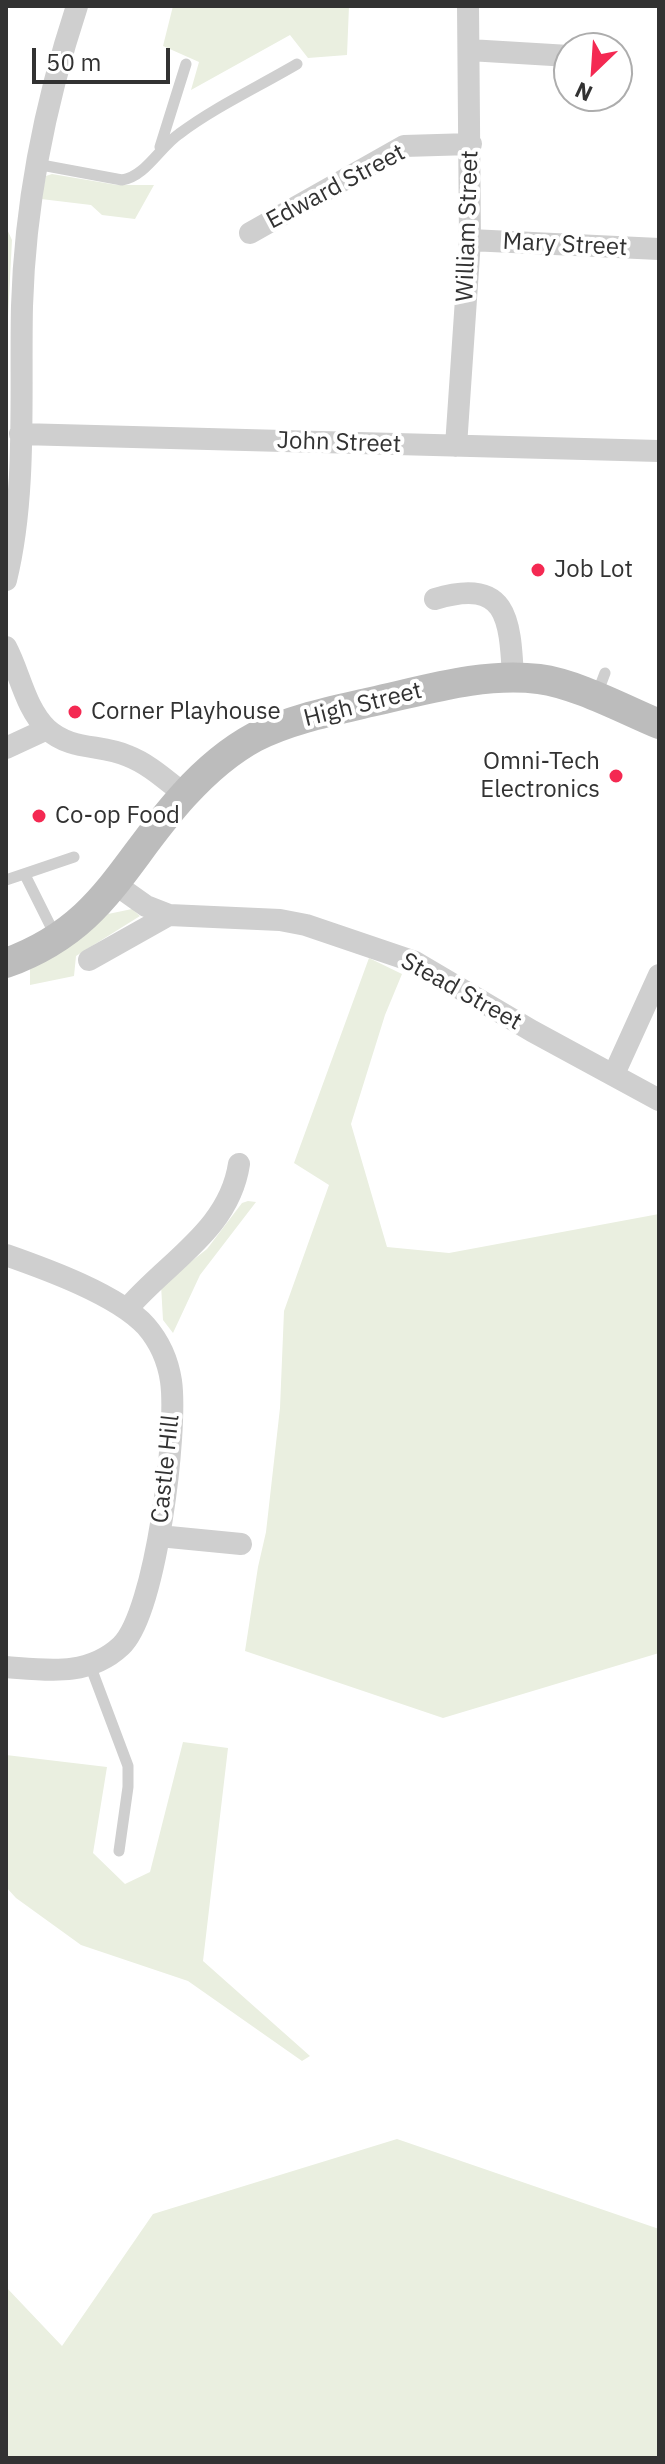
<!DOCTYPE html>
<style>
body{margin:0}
#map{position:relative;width:665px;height:2464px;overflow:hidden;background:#fff;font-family:"IBM Plex Sans",sans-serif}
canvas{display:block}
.frame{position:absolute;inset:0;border:8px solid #323232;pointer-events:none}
.north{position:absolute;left:553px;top:32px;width:80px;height:80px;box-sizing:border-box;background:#fff;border:2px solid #adadad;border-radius:50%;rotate:205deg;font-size:22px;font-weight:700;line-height:32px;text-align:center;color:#323232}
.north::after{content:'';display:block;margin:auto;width:28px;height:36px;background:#f42952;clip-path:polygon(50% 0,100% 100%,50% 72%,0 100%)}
.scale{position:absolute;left:32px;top:48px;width:138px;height:36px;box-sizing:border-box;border:4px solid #323232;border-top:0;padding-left:10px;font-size:24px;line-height:28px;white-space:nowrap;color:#323232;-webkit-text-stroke:6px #fff;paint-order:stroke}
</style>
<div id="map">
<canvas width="665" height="2464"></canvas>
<div class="frame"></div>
<div class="north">N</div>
<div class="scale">50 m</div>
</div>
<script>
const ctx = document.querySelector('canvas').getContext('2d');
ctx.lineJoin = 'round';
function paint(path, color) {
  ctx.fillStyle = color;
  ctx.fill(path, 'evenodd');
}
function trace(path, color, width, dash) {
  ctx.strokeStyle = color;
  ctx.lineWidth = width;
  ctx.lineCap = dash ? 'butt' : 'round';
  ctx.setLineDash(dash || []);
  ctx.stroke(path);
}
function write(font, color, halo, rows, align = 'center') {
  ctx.font = font + ' "IBM Plex Sans",sans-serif';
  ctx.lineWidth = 8;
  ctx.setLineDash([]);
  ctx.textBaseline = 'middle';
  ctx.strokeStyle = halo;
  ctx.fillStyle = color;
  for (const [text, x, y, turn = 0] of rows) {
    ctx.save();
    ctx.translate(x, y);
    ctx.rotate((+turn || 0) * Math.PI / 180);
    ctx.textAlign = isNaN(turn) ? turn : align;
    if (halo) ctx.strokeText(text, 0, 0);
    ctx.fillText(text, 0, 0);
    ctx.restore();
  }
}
paint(new Path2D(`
 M173 6H349L347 55 308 58 290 35 191 90 199 62 163 46Z
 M52 174 117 185H154L135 219 102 215 91 205 41 199 46 176Z
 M6 227 12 240 6 355Z
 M132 909 140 916 76 956 74 976 30 985V969L83 937 108 914Z
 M369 958 402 974 385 1015 351 1124 387 1247 449 1253 659 1214V1653L443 1718 245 1651 258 1567 266 1532 280 1408 284 1311 329 1185 294 1163Z
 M248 1201 256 1202 200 1275 173 1333 163 1320 161 1285 207 1249 242 1203Z
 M183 1742 228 1748 203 1961 310 2056 302 2061 188 1981 81 1945 16 1898 6 1887V1755L107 1767 93 1853 125 1884 150 1872Z
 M397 2139 659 2229V2458H6V2287L62 2346 153 2214Z`), '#eaefe0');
trace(new Path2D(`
 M160 147 186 64
 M36 164 122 180C145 177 160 147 179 134 215 107 258 87 297 64
 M597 694 605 673
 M25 875 56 937
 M6 880 74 857
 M90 1665 128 1766V1787L119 1851`), '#cfcfcf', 11);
trace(new Path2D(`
 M469 50 569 56
 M250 233 404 146 471 144
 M470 240 659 249
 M20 434 659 451
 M456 446 470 240 468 6
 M6 580C27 495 20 394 22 306 25 203 45 103 77 6
 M435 599C507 577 510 618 513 677
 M6 647C20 673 25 708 47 729 71 751 101 744 128 756 149 764 167 781 184 794
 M6 748 47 729
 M115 884 146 906 169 915 280 920 306 925 415 962 532 1031 659 1100
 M89 960 169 915
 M614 1074 659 975
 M6 1255C46 1269 118 1295 146 1326 159 1341 168 1361 171 1381 178 1430 156 1613 121 1646 88 1677 47 1670 6 1667
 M127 1309C168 1261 229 1230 239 1164
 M159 1536 241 1544`), '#cfcfcf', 22);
trace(new Path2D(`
 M6 963C103 928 121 864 184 795 204 773 229 751 255 737 291 719 332 711 371 702 426 690 483 672 539 679 577 684 623 709 659 724`), '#bcbcbc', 30);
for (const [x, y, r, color] of [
 [538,570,8,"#f42952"],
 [75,712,8,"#f42952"],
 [616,776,8,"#f42952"],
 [39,816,8,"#f42952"]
]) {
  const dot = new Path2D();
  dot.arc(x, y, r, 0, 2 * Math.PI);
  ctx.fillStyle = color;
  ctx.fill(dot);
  trace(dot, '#fff', 3);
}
write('24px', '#323232', '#fff', [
 ["Edward Street",336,187,-28],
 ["William Street",468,226,-88],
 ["Mary Street",565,245,3],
 ["John Street",339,443,2],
 ["High Street",363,705,-14],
 ["Stead Street",461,992,29],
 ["Castle Hill",166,1469,-84]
]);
write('24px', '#323232', '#fff', [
 ["Job Lot",554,570],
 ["Corner Playhouse",91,712],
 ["Omni-Tech",600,762,"right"],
 ["Electronics",600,790,"right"],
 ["Co-op Food",55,816]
], 'left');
</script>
